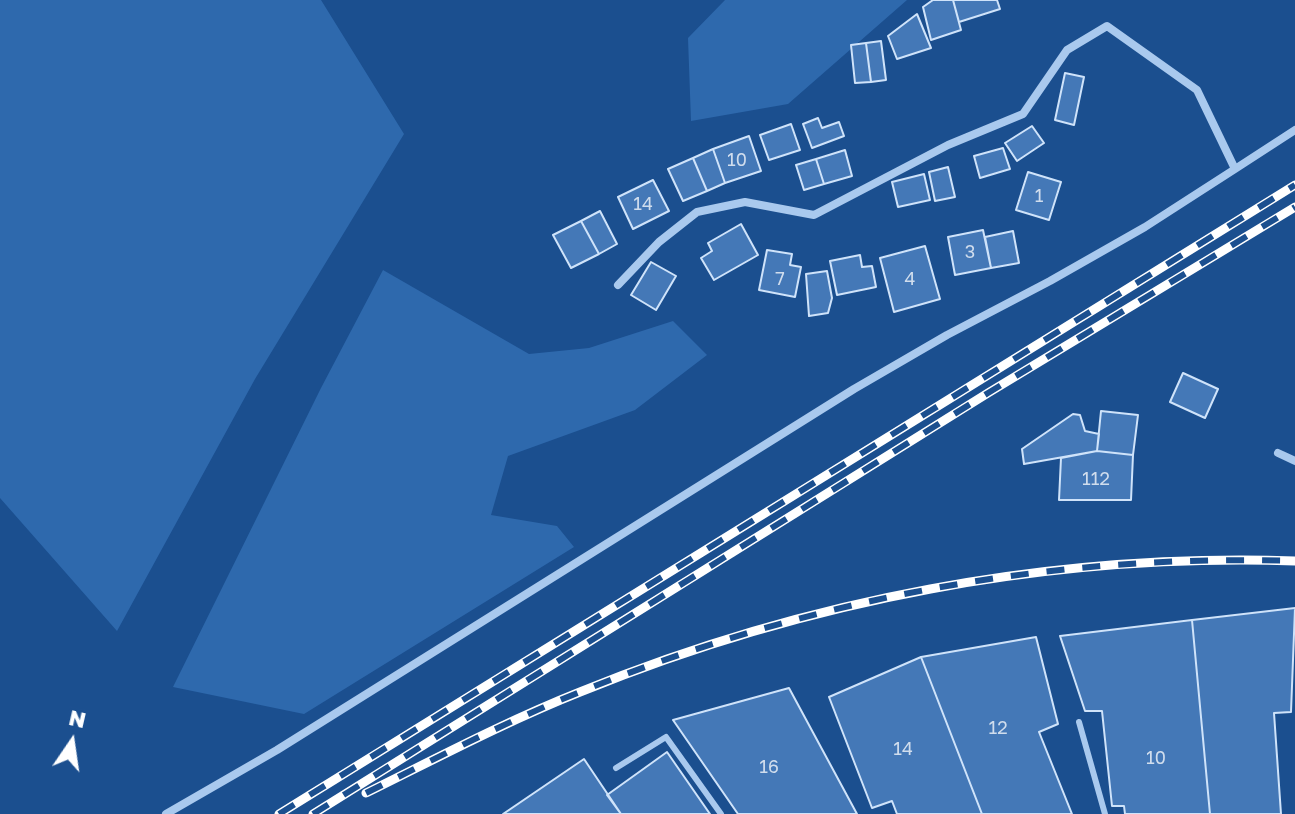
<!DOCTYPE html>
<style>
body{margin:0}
#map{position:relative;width:1295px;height:814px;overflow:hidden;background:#1b4f8f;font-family:"Golos Text",sans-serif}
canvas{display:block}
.north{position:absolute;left:32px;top:702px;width:80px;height:80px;-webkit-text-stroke:6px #1b4f8f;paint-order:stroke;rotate:13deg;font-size:22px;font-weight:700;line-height:32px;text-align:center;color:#fff}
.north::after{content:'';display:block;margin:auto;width:28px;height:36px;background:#fff;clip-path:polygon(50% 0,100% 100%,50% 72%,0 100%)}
</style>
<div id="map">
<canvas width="1295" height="814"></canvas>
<div class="north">N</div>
</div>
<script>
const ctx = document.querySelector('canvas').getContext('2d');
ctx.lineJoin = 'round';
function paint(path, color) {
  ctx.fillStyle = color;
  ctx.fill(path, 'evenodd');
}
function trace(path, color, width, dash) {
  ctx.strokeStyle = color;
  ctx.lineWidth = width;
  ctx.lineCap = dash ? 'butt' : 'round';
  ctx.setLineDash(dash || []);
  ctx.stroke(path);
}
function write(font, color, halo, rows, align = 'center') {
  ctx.font = font + ' "Golos Text",sans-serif';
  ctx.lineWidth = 6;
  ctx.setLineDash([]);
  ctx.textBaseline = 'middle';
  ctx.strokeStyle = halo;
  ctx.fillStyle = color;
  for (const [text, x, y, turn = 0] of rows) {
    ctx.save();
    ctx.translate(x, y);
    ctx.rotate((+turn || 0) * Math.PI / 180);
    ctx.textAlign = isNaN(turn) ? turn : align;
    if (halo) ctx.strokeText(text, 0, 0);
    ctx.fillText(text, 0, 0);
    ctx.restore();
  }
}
paint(new Path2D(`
 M0 0H321L404 134 255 379 117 631 0 498Z
 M725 0H907L788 104 691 121 688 38Z
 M383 270 529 354 589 348 673 321 707 355 635 410 508 456 491 515 557 526 574 547 304 714 173 687 321 388Z`), '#2e69ad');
const building = new Path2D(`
 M933 0H953L961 30 931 40 923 7Z
 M953 0H997L1000 9 959 22Z
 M917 14 931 48 897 59 888 36Z
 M881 41 886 80 871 82 866 43Z
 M866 43 871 82 855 83 851 45Z
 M1065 73 1084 77 1074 125 1055 120Z
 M818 118 822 128 839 122 844 136 812 148 803 124Z
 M791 124 800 150 769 160 760 135Z
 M1032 126 1044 143 1017 161 1005 143Z
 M749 136 761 171 725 183 713 149Z
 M1003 148 1010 169 980 178 974 156Z
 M713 149 725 183 707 191 693 158Z
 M845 150 852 176 824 184 816 159Z
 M693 158 707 191 683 201 668 169Z
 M816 159 824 184 804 190 796 165Z
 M948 167 955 197 935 201 929 172Z
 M1028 172 1061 182 1049 220 1016 210Z
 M924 174 930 200 898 207 892 182Z
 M653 180 669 211 633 229 618 197Z
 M600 211 617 244 599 254 581 221Z
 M581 221 599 254 571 268 553 235Z
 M741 224 758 255 714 280 701 258 712 251 708 243Z
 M983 230 991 268 955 275 948 237Z
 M1013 231 1019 263 991 268 985 237Z
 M925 246 940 299 894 312 880 258Z
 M767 250 792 254 790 265 801 267 795 297 759 290Z
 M860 255 862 267 872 266 876 287 837 295 830 261Z
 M651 262 676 276 656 310 631 295Z
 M827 271 832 298 828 313 809 316 806 274Z
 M1183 373 1218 389 1205 418 1170 402Z
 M1101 411 1138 415 1133 455 1097 451Z
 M1073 414 1080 415 1085 431 1099 434 1097 451 1024 464 1022 449Z
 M1097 451 1133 455 1131 500H1059L1061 458Z
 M1295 608 1291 712 1274 713 1281 814H1210L1192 620Z
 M1192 620 1210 814H1125L1124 806H1112L1102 711H1085L1060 636Z
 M1036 637 1058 724 1039 732 1072 814H982L921 657Z
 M921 657 982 814H897L892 801 872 808 829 697Z
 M789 688 857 814H738L673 720Z
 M667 752 710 814H621L607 795Z
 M584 759 621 814H503Z`);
paint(building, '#4478b7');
trace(building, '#cfe3fa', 2);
trace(new Path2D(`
 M1079 722 1105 814
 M616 768 666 737 721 814`), '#a9c9ee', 6);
trace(new Path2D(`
 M618 285 659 242 697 212 745 202 814 215 948 145 1023 114 1067 50 1107 26 1197 90 1235 169 1295 130
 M1278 453 1295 461
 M166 814 277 750 854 389 947 335 1050 281 1145 227 1235 169`), '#a9c9ee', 8);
const rail = new Path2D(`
 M366 793C437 758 507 721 580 692 806 600 1050 553 1295 561
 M279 814 1295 185
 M313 814 988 393 1295 207`);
trace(rail, '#fff', 9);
trace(rail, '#1b4f8f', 6, [18]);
write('18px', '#d0dded', null, [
 ["10",737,160],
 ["1",1039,196],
 ["14",643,204],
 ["3",970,252],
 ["7",780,279],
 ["4",910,279],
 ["112",1096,479],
 ["12",998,728],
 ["14",903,749],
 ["10",1156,758],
 ["16",769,767]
]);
</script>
